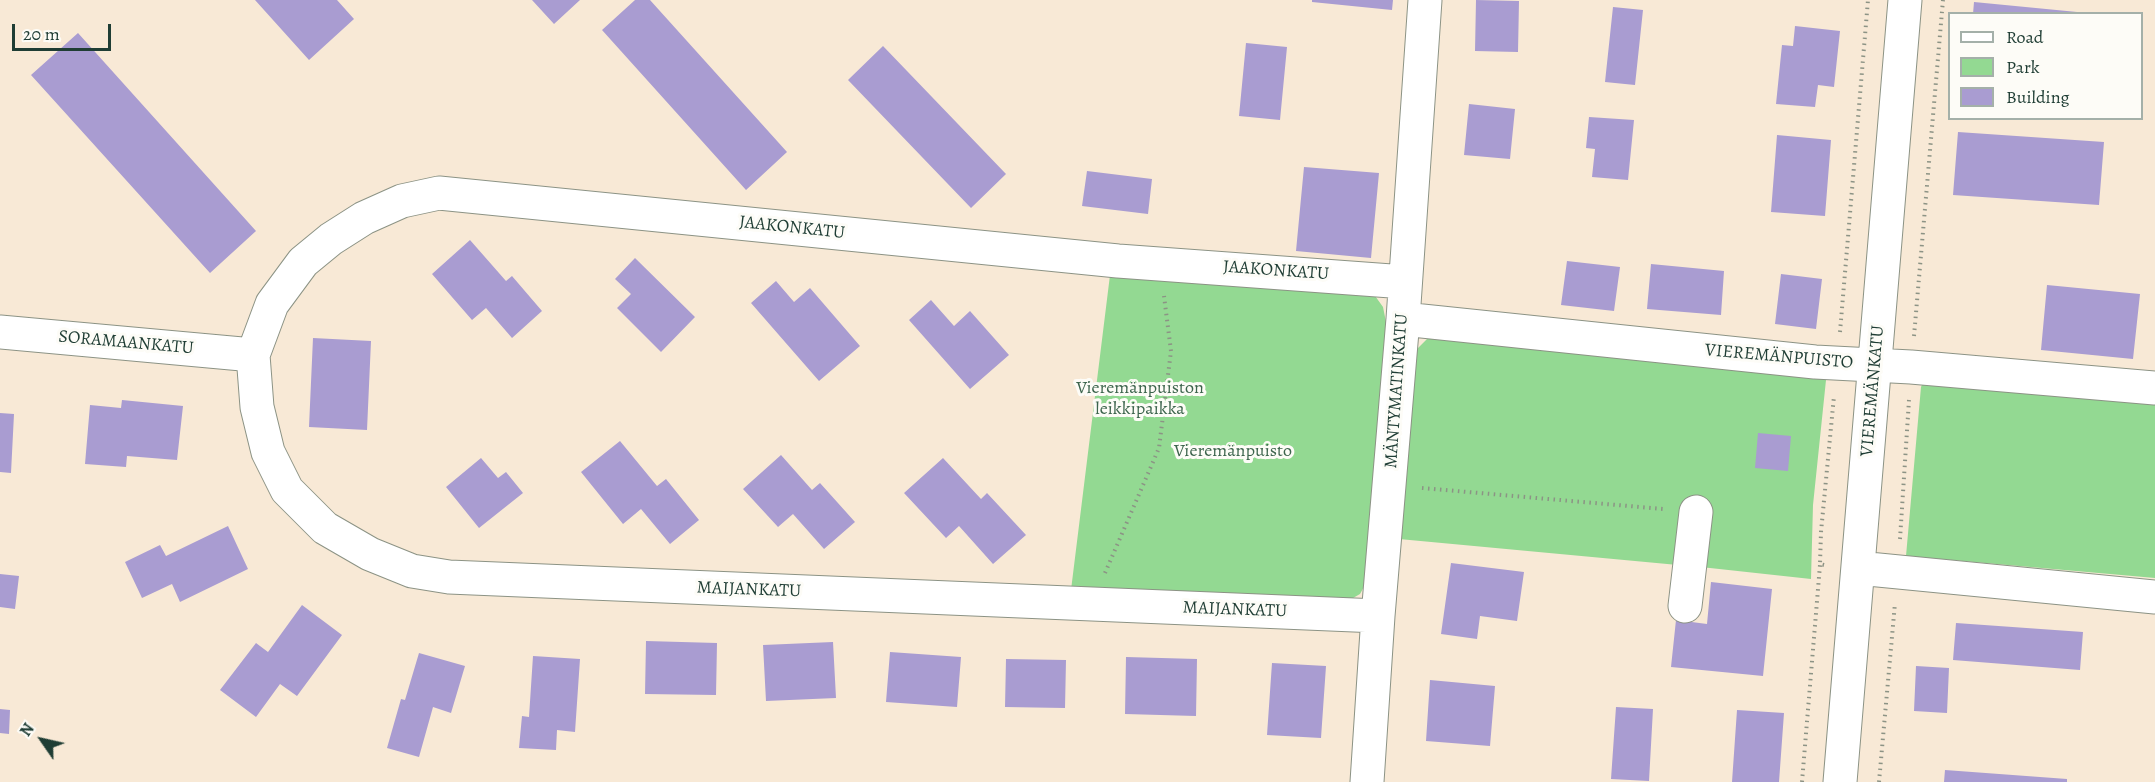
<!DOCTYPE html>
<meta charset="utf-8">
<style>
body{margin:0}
#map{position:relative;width:2155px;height:782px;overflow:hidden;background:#f8e9d6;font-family:Alegreya,serif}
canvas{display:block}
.legend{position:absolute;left:1948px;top:12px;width:195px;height:108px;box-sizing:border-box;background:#fdfcf7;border:2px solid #a4b0a9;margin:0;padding:8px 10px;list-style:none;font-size:18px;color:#1f3d34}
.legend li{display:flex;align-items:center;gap:12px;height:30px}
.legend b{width:30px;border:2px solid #a4b0a9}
.north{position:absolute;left:12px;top:710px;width:60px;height:60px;-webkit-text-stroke:4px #fdfcf7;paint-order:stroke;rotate:304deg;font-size:16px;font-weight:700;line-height:24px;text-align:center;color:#1f3d34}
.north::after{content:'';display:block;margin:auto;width:21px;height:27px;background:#1f3d34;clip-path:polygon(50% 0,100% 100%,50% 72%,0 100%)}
.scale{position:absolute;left:12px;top:24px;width:99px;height:27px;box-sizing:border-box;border:3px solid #1f3d34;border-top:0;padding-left:8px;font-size:18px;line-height:21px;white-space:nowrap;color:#1f3d34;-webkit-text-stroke:4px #fdfcf7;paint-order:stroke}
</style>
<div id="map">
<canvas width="2155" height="782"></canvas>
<ul class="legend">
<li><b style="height:8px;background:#fff"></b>Road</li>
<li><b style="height:16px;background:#93d992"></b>Park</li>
<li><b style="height:16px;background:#a99cd1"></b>Building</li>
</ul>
<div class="north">N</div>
<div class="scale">20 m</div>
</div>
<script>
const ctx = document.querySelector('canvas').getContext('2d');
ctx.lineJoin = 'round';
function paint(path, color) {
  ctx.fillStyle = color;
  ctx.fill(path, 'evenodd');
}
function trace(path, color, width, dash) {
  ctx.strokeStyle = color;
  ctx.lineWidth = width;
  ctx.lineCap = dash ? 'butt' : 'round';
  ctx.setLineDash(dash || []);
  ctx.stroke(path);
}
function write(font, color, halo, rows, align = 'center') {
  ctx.font = font + ' Alegreya,serif';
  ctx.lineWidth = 6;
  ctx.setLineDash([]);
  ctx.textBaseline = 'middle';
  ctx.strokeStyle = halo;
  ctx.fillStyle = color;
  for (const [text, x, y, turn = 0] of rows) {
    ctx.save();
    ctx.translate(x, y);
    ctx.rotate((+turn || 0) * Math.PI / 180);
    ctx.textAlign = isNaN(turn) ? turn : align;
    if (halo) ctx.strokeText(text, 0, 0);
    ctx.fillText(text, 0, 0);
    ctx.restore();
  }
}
paint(new Path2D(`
 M1111 267 1373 293 1383 307 1388 332 1365 585 1360 594 1346 602 1071 590Z
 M1440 334 1815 371 1826 380 1813 505 1811 579 1710 568 1399 539 1416 350 1427 339Z
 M1924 380 2155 400V578L1906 556 1921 387Z`), '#93d992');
paint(new Path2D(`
 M255 0H337L354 19 309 60Z
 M532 0H580L554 24Z
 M635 0H650L787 152 746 190 602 30Z
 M1312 0H1393L1392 10 1312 2Z
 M1476 0 1519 1 1518 52 1475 51Z
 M1974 2 2077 12V14H1973Z
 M1613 7 1643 10 1635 85 1605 82Z
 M1795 26 1840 31 1834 87 1818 85 1815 107 1776 104 1782 45 1793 46Z
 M78 33 256 231 210 273 31 75Z
 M1246 43 1287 47 1280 120 1239 116Z
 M883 46 1006 174 971 208 848 80Z
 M1469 104 1515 109 1510 159 1464 155Z
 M1589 117 1634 120 1628 180 1592 177 1595 149 1586 148Z
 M1958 132 2104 142 2099 205 1953 195Z
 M1777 135 1831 140 1825 216 1771 212Z
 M1304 167 1379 173 1371 258 1296 251Z
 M1087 171 1152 179 1148 214 1082 206Z
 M470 240 506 281 512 276 542 311 512 338 486 308 472 320 432 274Z
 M635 258 695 317 661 352 617 308 631 294 615 279Z
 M1567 261 1620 267 1614 311 1561 305Z
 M1651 264 1724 271 1721 315 1647 309Z
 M1781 274 1822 279 1816 329 1775 324Z
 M776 281 794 302 810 288 860 346 819 381 751 303Z
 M2047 285 2140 294 2133 359 2041 350Z
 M931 300 954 326 970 311 1009 355 970 389 909 320Z
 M313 338 371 341 367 430 309 427Z
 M122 400 183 406 177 460 127 456 126 467 85 464 90 405 121 408Z
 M0 413 14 414 11 473 0 472Z
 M1758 433 1791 436 1788 471 1755 468Z
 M620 441 657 486 666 479 699 520 670 544 641 509 623 524 581 472Z
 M781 455 812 490 820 483 855 522 824 549 793 514 778 527 743 489Z
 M481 458 498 478 506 472 523 493 479 528 446 487Z
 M943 458 981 499 987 493 1026 535 993 564 959 526 946 538 904 493Z
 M228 526 248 569 180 602 172 584 142 598 125 562 160 545 166 556Z
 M1451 563 1524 572 1517 621 1480 616 1477 639 1441 634Z
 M0 574 19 576 15 609 0 607Z
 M1711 582 1772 589 1763 676 1671 667 1676 620 1707 624Z
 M302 605 342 635 297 696 280 684 256 717 220 690 256 643 268 652Z
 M1956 623 2083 632 2080 670 1953 660Z
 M646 641 717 643 716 695 645 694Z
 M833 642 836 698 766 701 763 645Z
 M890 652 961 657 957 707 886 702Z
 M419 653 465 666 451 713 433 707 419 757 387 748 401 699 405 700Z
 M533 656 580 659 575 732 557 730 556 750 519 748 522 716 529 717Z
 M1126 657 1197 659 1196 716 1125 714Z
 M1006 659 1066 660 1065 708 1005 707Z
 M1272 663 1326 666 1321 738 1267 735Z
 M1916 666 1949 668 1947 713 1914 711Z
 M1430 680 1495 686 1490 746 1426 741Z
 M1616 707 1653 709 1649 781 1611 779Z
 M0 709 10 710 9 734 0 733Z
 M1737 710 1784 713 1779 782H1732Z
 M1945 770 2067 779V782H1944Z`), '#a99cd1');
const minor = new Path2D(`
 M1403 319 1815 362 1911 367 2155 388
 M0 332 253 355
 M1858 568 2155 597
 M1685 606 1696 512
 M1378 616 449 577 412 571 370 554 325 528 287 490 268 452 257 407 253 355 272 304 303 262 331 239 364 218 402 201 439 193 1118 261 1405 282
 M1367 782 1378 616 1403 319 1425 0
 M1840 782 1905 0`);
trace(minor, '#8c9385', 35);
trace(new Path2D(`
 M1840 332 1868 0
 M1914 336 1943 0
 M1422 488 1663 509
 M1900 539 1909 400
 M1824 565 1820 564 1821 532 1834 396
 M1105 573 1159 448 1171 351 1164 296
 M1802 782 1820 565
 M1879 782 1895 603`), '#8c9385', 4, [1.5, 4.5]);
trace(minor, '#fff', 33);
write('18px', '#1f3d34', '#fdfcf7', [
 ["JAAKONKATU",792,228,6],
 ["JAAKONKATU",1276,271,4],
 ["SORAMAANKATU",126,343,5],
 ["VIEREMÄNPUISTO",1779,357,5],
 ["MÄNTYMATINKATU",1397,391,-86],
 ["VIEREMÄNKATU",1873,391,-85],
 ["MAIJANKATU",749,590,2],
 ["MAIJANKATU",1235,610,2]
]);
write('18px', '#3c644c', '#fdfcf7', [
 ["Vieremänpuiston",1140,389],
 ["leikkipaikka",1140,410],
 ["Vieremänpuisto",1233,452]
]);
</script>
